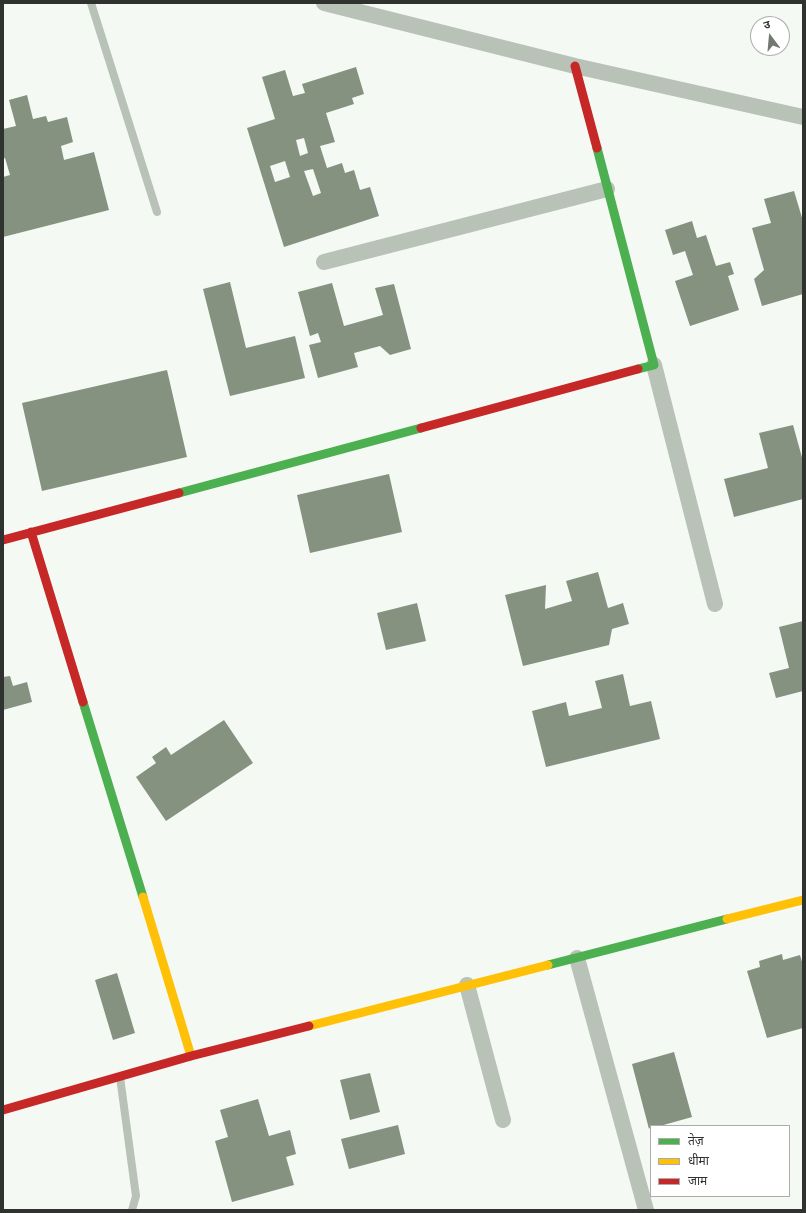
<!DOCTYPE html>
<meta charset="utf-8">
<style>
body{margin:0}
#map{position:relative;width:806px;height:1213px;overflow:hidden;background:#f4f9f4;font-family:"Source Serif 4","Noto Sans Devanagari",serif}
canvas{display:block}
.frame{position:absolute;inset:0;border:4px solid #2f322e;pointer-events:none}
.legend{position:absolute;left:650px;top:1125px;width:140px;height:72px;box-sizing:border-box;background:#fff;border:1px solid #acadab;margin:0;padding:5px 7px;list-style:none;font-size:12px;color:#2f322e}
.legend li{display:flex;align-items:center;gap:8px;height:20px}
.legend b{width:20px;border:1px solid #acadab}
.north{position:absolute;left:750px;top:16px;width:40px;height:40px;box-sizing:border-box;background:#fff;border:1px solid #acadab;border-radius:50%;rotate:344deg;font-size:11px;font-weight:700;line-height:16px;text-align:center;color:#2f322e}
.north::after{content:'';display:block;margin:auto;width:14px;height:18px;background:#747873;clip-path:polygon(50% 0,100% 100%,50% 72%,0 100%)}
</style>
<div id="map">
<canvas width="806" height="1213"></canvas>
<div class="frame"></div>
<ul class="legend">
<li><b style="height:5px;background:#4caf50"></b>तेज़</li>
<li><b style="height:5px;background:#ffc107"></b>धीमा</li>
<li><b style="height:5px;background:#c62828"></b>जाम</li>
</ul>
<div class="north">उ</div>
</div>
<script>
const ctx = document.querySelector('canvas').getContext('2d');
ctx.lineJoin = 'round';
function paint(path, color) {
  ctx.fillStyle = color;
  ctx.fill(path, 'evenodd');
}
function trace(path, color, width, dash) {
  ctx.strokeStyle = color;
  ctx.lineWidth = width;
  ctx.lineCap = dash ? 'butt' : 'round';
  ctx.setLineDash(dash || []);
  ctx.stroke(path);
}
paint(new Path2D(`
 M356 67 364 94 352 98 354 104 326 113 335 142 320 146 327 168 342 163 345 173 354 170 360 190 370 187 379 216 284 247 247 128 275 119 262 77 285 70 293 96 305 93 302 84ZM304 138 308 153 300 156 296 140ZM285 161 290 177 275 182 270 166ZM313 169 321 193 313 196 304 171Z
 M27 95 33 119 46 116 48 122 67 117 73 142 61 146 64 160 94 152 109 210 3 237V177L10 175 5 158 3 159V129L16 126 9 100Z
 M794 191 803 221V294L762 306 754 279 764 270 752 228 771 223 764 199Z
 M692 221 697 238 706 235 716 266 730 262 734 274 728 276 739 310 690 326 675 281 693 275 685 251 673 255 665 230Z
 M230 282 246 348 295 336 305 378 230 396 203 289Z
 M332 283 344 326 383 315 375 288 394 284 411 349 390 355 380 346 354 353 358 367 318 378 309 345 321 342 318 333 310 336 298 292Z
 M167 370 187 457 42 491 22 403Z
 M793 425 803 461V499L734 517 724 479 768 468 759 433Z
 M389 474 402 532 310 553 297 495Z
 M598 572 608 608 623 603 629 624 612 629 609 645 523 666 505 595 546 585 545 609 572 601 566 581Z
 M417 603 426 641 386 650 377 613Z
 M803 621V691L776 698 769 673 789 668 779 627Z
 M623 674 630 706 651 701 660 739 546 767 532 711 566 702 569 716 602 708 595 681Z
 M10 676 13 686 27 682 32 702 3 710V677Z
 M224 720 253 763 166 821 136 777 156 763 152 757 166 747 171 755Z
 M782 954 783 960 800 955 803 965V1028L767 1038 747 971 760 967 759 961Z
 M117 973 135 1033 113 1040 95 980Z
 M674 1052 692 1117 660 1126H651L649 1129 632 1064Z
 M370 1073 380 1112 350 1120 340 1080Z
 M258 1099 269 1136 290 1130 296 1154 286 1157 294 1185 232 1202 215 1141 228 1137 220 1110Z
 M398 1125 405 1154 349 1169 341 1139Z`), '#84927f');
trace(new Path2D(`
 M91 3 157 212
 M120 1077 136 1196 132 1210`), '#b9c2b7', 8);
trace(new Path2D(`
 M324 3 575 66 803 117
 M324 262 607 189
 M654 365 715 604
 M577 958 646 1210
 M467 985 503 1120`), '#b9c2b7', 16);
trace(new Path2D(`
 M597 148 654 365 638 369
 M179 493 421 428
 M83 702 143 897
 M548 965 727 919`), '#4caf50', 9);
trace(new Path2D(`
 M143 897 191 1056
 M727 919 803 900
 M309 1026 548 965`), '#ffc107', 9);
trace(new Path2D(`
 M575 66 597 148
 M421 428 638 369
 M31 532 83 702
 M3 540 179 493
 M3 1110 191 1056 309 1026`), '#c62828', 9);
</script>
